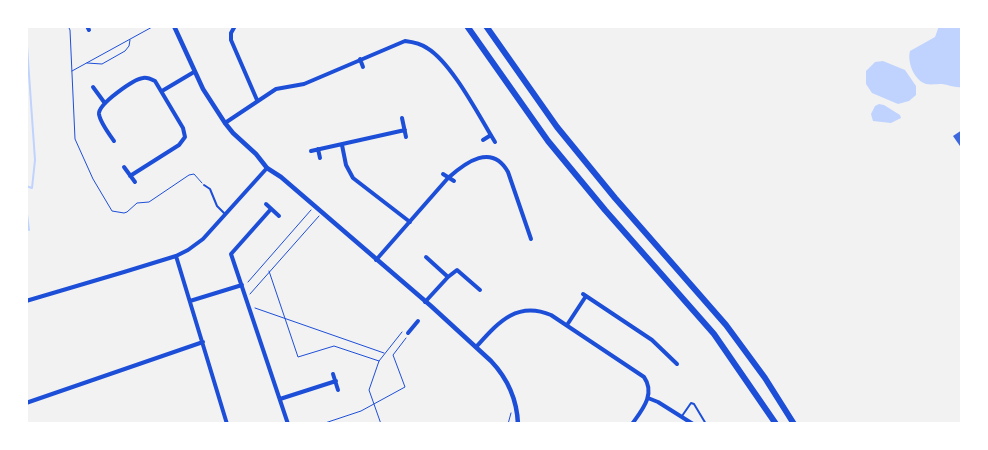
<!DOCTYPE html>
<style>
body{margin:0}
#map{position:relative;width:988px;height:450px;overflow:hidden;background:#f2f2f2;font-family:Ubuntu,sans-serif}
canvas{display:block}
.frame{position:absolute;inset:0;border:28px solid #fff;pointer-events:none}
</style>
<div id="map">
<canvas width="988" height="450"></canvas>
<div class="frame"></div>
</div>
<script>
const ctx = document.querySelector('canvas').getContext('2d');
ctx.lineJoin = 'round';
function paint(path, color) {
  ctx.fillStyle = color;
  ctx.fill(path, 'evenodd');
}
function trace(path, color, width, dash) {
  ctx.strokeStyle = color;
  ctx.lineWidth = width;
  ctx.lineCap = dash ? 'butt' : 'round';
  ctx.setLineDash(dash || []);
  ctx.stroke(path);
}
paint(new Path2D(`
 M939 26H962V87C955 88 949 85 942 84 937 84 931 85 926 84 914 80 907 62 910 51L935 37Z
 M883 61 905 70 916 86V95L909 101 898 104 872 93 866 84V71L875 62Z
 M879 104 884 105 900 115 901 118 891 123 873 121 871 114 875 106Z`), '#bfd3fe');
trace(new Path2D(`
 M26 186 32 188 35 160 27 46
 M26 206 29 230`), '#bfd3fe', 2);
paint(new Path2D(`
 M962 130V149L953 136Z`), '#3d67dc');
trace(new Path2D(`
 M68 26 70 30 75 139 93 179 112 211 124 213 127 212 137 203 149 202 189 175 194 174 202 183
 M87 63 102 64 125 51 129 46 130 40
 M72 71 154 26
 M269 271 298 357 334 346 379 361
 M248 282 311 210
 M250 294 319 216
 M255 308 384 353
 M322 424 361 411 405 387 393 355 406 338
 M381 424 369 390 379 361 402 332
 M508 424 511 413`), '#1d4ed8', 1);
trace(new Path2D(`
 M204 185 210 189 217 206 225 214
 M682 416 691 403 694 404 706 424`), '#1d4ed8', 2);
trace(new Path2D(`
 M87 26 89 30
 M235 26 231 33V40L257 100
 M360 59 363 67
 M93 87 104 102
 M162 91 194 72
 M402 118 406 137
 M225 123 276 89 304 84 405 41C413 42 420 43 427 48 452 63 479 116 495 142
 M483 140 491 135
 M114 141C109 134 100 122 99 114 98 104 134 79 143 78 147 77 151 79 155 81L183 128 185 137 179 145 130 176
 M342 145 346 165 353 178 410 222
 M318 149 320 158
 M311 151 405 130
 M124 167 135 182
 M443 174 454 181
 M266 204 279 216
 M271 209 231 254 288 424
 M176 256 227 424
 M426 257 448 277
 M376 260 448 178C466 162 492 143 508 172L531 239
 M583 294 652 340 677 364
 M26 301 124 272 176 256 188 250 203 239 267 168
 M190 301 242 285
 M425 302 448 277 457 270 480 290
 M567 325 586 296
 M408 333 418 321
 M476 347C497 324 516 300 551 315L644 377C656 394 642 410 632 424
 M333 374 338 390
 M648 398 658 402 693 424
 M280 399 336 381
 M26 403 203 342`), '#1d4ed8', 4);
trace(new Path2D(`
 M174 26 203 89 225 123 233 133 256 154 267 168 281 177 431 306 491 361C508 379 517 399 518 424`), '#1d4ed8', 4.5);
trace(new Path2D(`
 M467 26 548 141 605 210 714 334 776 424
 M486 26 557 127 615 198 726 325 765 378 794 424`), '#1d4ed8', 6);
</script>
